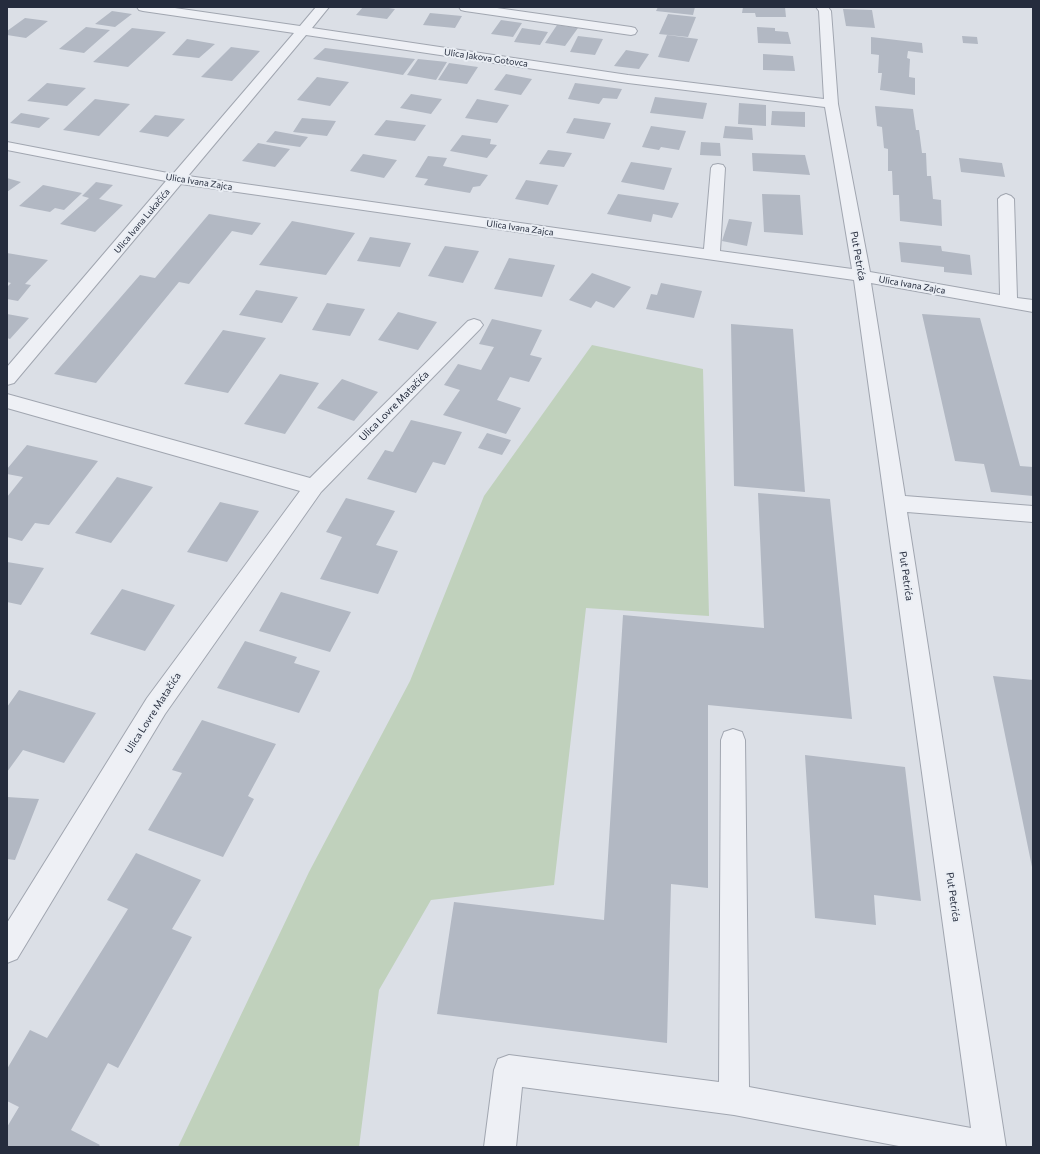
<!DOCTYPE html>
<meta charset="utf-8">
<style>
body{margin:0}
#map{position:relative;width:1040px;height:1154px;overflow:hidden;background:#dbdfe6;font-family:Commissioner,sans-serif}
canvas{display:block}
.frame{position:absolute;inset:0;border:8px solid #252c3d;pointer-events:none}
</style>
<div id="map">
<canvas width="1040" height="1154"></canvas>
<div class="frame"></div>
</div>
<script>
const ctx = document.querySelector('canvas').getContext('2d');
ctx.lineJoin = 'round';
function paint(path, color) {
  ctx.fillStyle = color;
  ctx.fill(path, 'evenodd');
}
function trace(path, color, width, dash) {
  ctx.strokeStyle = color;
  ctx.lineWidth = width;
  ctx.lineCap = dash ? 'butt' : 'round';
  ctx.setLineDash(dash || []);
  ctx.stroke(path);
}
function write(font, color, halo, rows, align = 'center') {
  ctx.font = font + ' Commissioner,sans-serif';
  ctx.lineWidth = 4;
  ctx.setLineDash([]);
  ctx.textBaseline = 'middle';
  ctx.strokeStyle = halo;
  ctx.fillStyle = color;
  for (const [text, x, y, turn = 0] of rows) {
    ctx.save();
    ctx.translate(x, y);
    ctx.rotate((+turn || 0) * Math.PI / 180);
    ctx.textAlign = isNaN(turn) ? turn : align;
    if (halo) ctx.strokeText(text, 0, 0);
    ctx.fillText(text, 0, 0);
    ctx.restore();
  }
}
paint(new Path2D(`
 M592 345 703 369 709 616 586 608 554 885 431 900 379 990 359 1147H178L309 872 410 681 484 496Z`), '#c0d1bc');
paint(new Path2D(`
 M363 7H383L395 9 387 19 356 15Z
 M658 7H695L693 15 656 11Z
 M743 7H785L786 17H756L755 13H742Z
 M843 9 872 10 875 28 846 26Z
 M112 11 132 14 115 27 95 24Z
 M430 13 462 16 455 28 423 25Z
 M668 14 696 17 688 37 659 34Z
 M25 18 48 21 26 38 7 35V31Z
 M501 20 522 23 513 37 491 34Z
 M557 25 578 28 565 46 545 43Z
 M86 27 110 30 84 53 59 49Z
 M757 27 775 28V31L788 32 791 44 758 43Z
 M132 28 166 32 128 67 93 62Z
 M522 28 548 32 540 45 514 42Z
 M667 35 698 39 689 62 658 57Z
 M578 36 603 39 595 55 570 52Z
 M962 36 977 37 978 44 963 43Z
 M871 37 922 43 923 53 908 51 907 58 910 59 909 77 915 78V95L880 90 882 73H878L879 55 871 54Z
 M187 39 215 44 199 58 172 55Z
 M231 47 260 51 232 81 201 77Z
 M325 48 415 59 403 75 313 59Z
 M626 50 649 54 639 69 614 66Z
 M763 54 793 56 795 71 763 70Z
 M418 59 447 62 436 80 407 75Z
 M449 63 478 67 467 84 438 80Z
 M506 74 532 79 521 95 494 90Z
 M317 77 349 82 330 106 297 100Z
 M47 83 86 88 67 106 27 101Z
 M575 83 622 89 617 99 603 98 599 104 568 99Z
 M411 94 442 99 431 114 400 108Z
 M655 97 707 103 703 119 650 113Z
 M95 99 130 104 99 136 63 130Z
 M477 99 509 105 497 123 465 118Z
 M739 103 766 105V126L738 124Z
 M875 106 913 109 916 130H919L922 153H926L927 176H931L933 199 941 200 942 226 900 221 899 195H893L892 171H888V149L884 148 882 127 877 126Z
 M772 111 805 112V127L771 125Z
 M21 113 50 118 39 128 10 123Z
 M155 115 185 119 168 137 139 132Z
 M302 118 336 121 327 136 293 132Z
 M574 118 611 123 604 139 566 133Z
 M386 120 426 125 415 141 374 135Z
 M651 126 686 131 679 150 661 147 659 150 642 147Z
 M725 126 752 128 753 140 723 138Z
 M275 131 308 137 300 147 266 142Z
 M462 135 491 139 490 144 497 145 487 158 450 151Z
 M701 142 720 143 721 156 700 155Z
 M258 143 290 149 275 167 242 161Z
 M548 150 572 153 564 167 539 164Z
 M752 153 805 155 810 175 753 171Z
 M363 154 397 160 384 178 350 171Z
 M428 156 447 158 443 166 488 175 480 186 473 187 470 193 424 185 428 179 415 177Z
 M959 158 1002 163 1005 177 961 172Z
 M631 162 672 168 664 190 621 182Z
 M7 178 21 182 7 192Z
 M526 180 558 185 548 205 515 199Z
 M96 182 113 185 99 199 123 205 95 232 60 224 89 198 82 196Z
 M43 185 82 193 64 210 55 208 50 212 19 206Z
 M618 194 679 203 672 218 653 214 651 222 607 214Z
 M762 194 800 195 803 235 764 232Z
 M209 214 261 223 252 235 232 231 189 284 179 282 96 383 54 374 140 275 155 278Z
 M729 219 752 222 747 246 722 241Z
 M292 221 324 227 355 233 326 275 259 265Z
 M370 237 411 243 400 267 357 261Z
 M899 242 941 246 942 251 970 255 972 275 944 272V267L901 262Z
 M445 246 479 251 463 283 428 276Z
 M7 253 48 260 25 284 31 285 18 301 7 299V287L11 283 7 282Z
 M509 258 555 265 542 297 494 289Z
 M592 273 631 287 614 308 596 301 591 308 569 300Z
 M661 283 702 291 694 318 646 309 651 294 657 295Z
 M256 290 298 297 282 323 239 315Z
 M327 303 365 309 350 336 312 330Z
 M398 312 437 322 418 350 378 340Z
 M7 314 29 318 10 339 7 338Z
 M922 314 980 318 1020 466 1033 467V496L991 492 984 464 955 461Z
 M492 319 542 330 530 355 542 358 529 382 510 377 497 400 521 408 506 434 443 415 460 390 444 385 458 364 481 370 494 347 479 344Z
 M731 324 793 329 805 492 734 486Z
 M223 330 266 338 228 393 184 384Z
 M280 374 319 383 285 434 244 424Z
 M342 379 378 392 354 421 317 408Z
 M411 420 462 432 445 465 433 462 416 493 367 479 385 450 393 452Z
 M487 433 511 440 502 455 478 448Z
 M27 445 98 461 49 525 35 523 22 541 7 537V497L23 477 7 474V469Z
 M117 477 153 487 111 543 75 533Z
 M758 493 830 499 852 719 708 705V888L671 884 667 1043 437 1014 454 902 604 920 623 615 764 628Z
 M346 498 395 511 376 545 398 551 378 594 320 579 342 537 326 532Z
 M220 502 259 511 227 562 187 552Z
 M7 562 44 568 21 605 7 602Z
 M122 589 175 605 145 651 90 634Z
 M281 592 351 612 330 652 259 631Z
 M245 641 297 657 294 663 320 671 299 713 217 688Z
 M993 676 1033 680V867H1032Z
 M19 690 96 713 64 763 23 750 7 772V707Z
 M202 720 276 744 248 796 254 799 223 857 148 830 182 773 172 770Z
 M805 755 905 767 921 901 874 895 876 925 815 918Z
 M7 797 39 799 15 860 7 859Z
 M136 853 201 880 172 929 192 937 118 1068 108 1063 71 1130 100 1145 98 1147H7V1127L19 1107 7 1101V1069L30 1030 47 1038 128 909 107 900Z`), '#b2b8c3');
const minor = new Path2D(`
 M137 7H168L300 26 316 7H329L312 28 628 75 824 99 819 11 816 7H828L831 11 838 104 870 272 1000 295 998 199 1001 196 1006 194 1011 196 1014 199 1017 298 1033 300V312L871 283 905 496 1033 506V522L907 512 1006 1147H904L734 1115 522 1087 516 1147H484L494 1070 498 1059 509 1055 719 1082 721 740 724 732 733 729 742 732 745 740 749 1087 971 1128 854 280 181 184 14 383 7 385V367L166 181 7 150V142L173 174 294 33 143 11 139 10ZM306 35 628 83 825 107 852 269 720 251 725 168 723 165 718 164 713 165 711 168 704 249 188 176Z
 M459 7H490L631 27 635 28 637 31 635 34 631 35 465 11 461 10Z
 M474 319 480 321 483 325 480 329 321 492 165 714 17 959 7 963V923L147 698 300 491 7 408V394L310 478 468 321Z`);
trace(minor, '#a1a6b0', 2);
paint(minor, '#eef0f5');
write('9px', '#252c3d', '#eaeef4', [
 ["Ulica Jakova Gotovca",486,58,8],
 ["Ulica Ivana Zajca",199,182,9],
 ["Ulica Ivana Lukačića",142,221,-50],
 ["Ulica Ivana Zajca",520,228,8],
 ["Ulica Ivana Zajca",912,285,10]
]);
write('10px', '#252c3d', '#eaeef4', [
 ["Put Petrića",858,256,80],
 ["Ulica Lovre Matačića",394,406,-45],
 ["Put Petrića",906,576,82],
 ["Ulica Lovre Matačića",153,713,-57],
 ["Put Petrića",953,897,82]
]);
</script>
